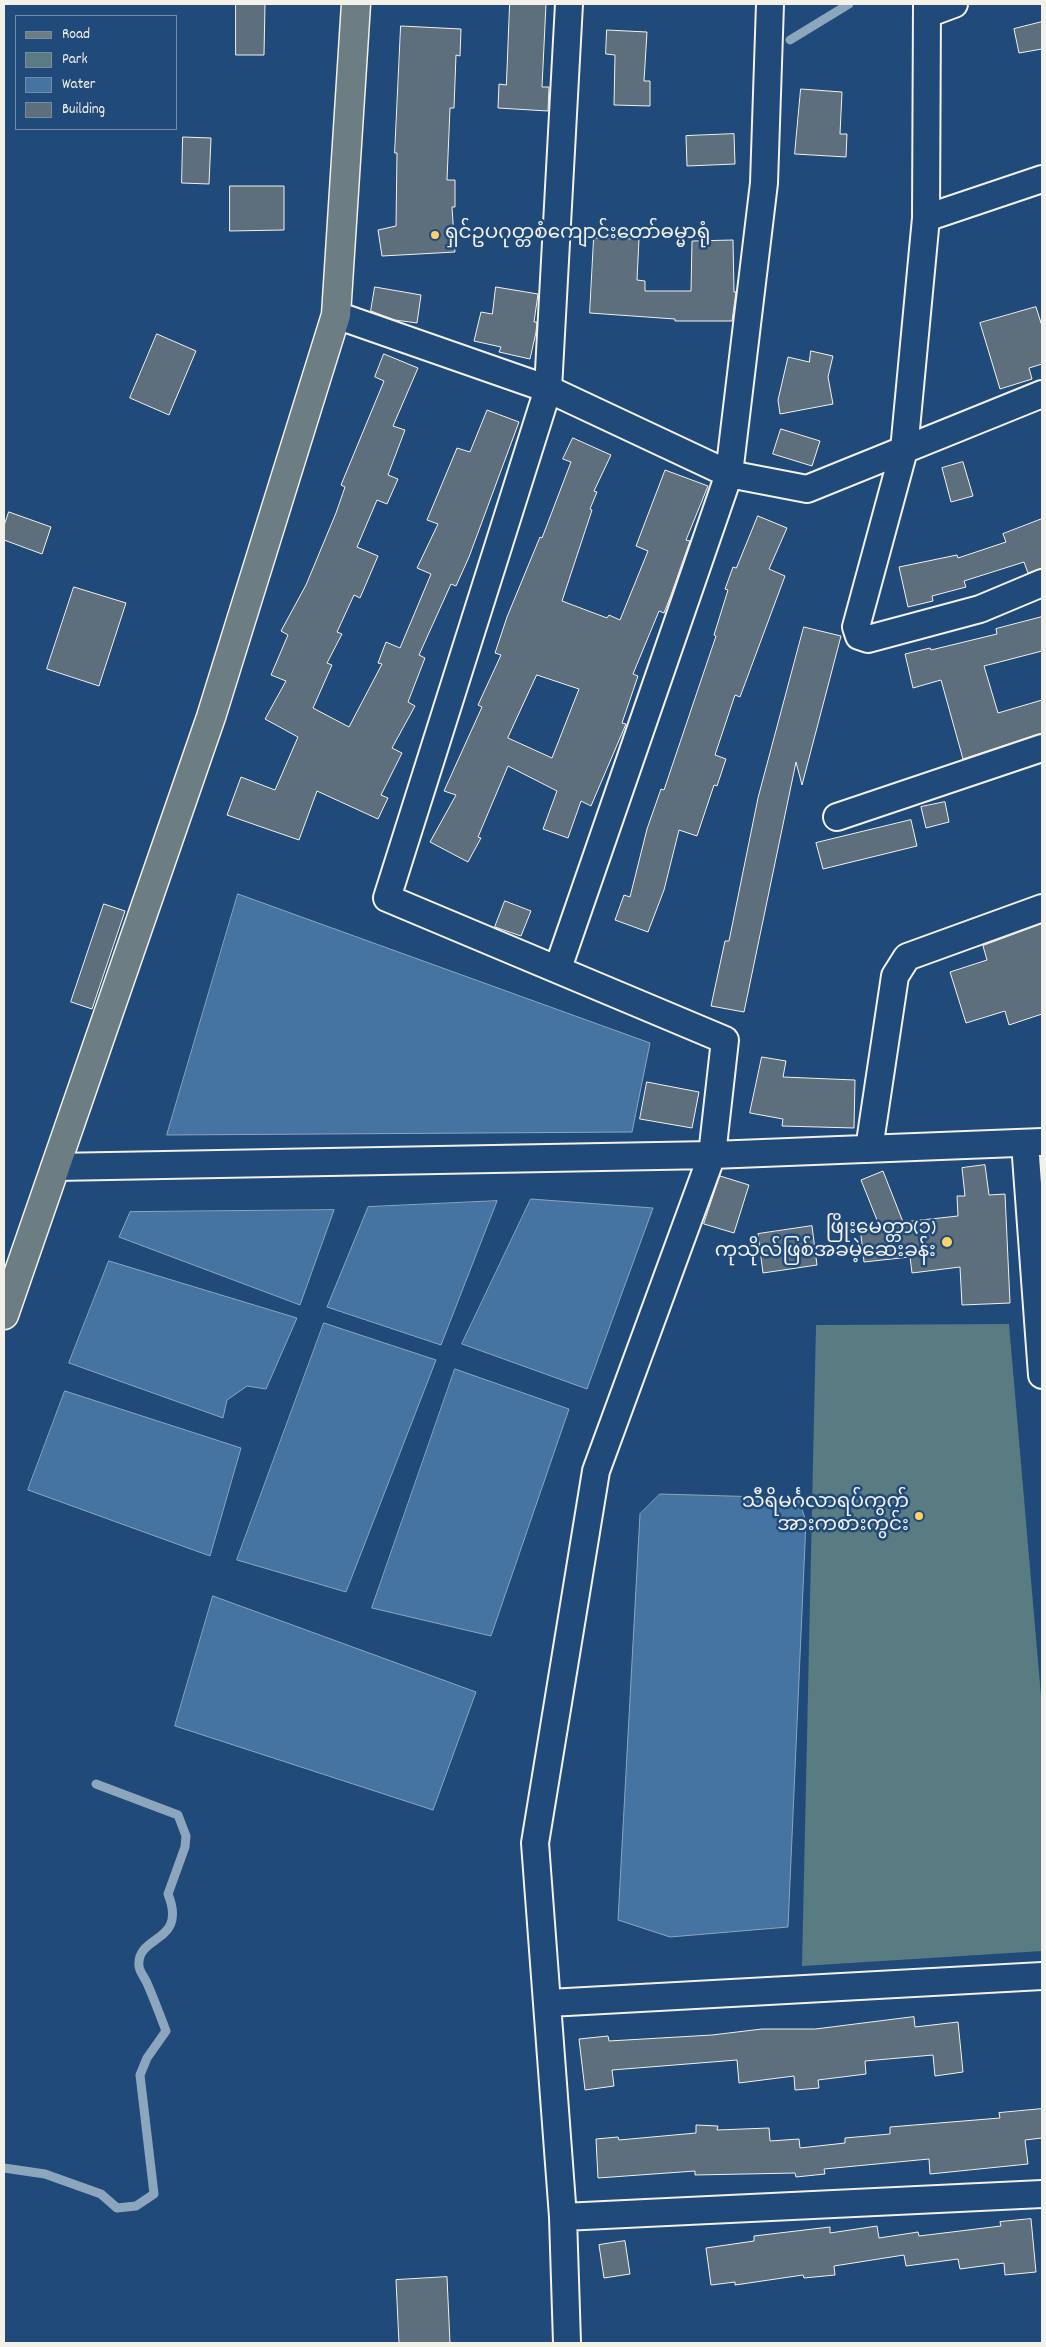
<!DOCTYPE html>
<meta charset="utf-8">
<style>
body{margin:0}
#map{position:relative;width:1046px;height:2347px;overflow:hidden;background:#1f4a7a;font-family:Dekko,sans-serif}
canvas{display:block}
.frame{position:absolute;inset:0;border:5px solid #f4f1e8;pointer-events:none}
.legend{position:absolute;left:15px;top:15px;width:162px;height:115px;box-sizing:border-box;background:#1f4a7a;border:1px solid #748da6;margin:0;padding:6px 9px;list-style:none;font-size:15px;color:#f4f1e8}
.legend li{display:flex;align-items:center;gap:10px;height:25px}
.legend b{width:25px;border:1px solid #748da6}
</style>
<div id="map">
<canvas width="1046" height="2347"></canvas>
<div class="frame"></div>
<ul class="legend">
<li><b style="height:6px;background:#6d7d84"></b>Road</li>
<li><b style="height:14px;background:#587c81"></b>Park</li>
<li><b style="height:14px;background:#4674a2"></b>Water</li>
<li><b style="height:14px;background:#5d6e7d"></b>Building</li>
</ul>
</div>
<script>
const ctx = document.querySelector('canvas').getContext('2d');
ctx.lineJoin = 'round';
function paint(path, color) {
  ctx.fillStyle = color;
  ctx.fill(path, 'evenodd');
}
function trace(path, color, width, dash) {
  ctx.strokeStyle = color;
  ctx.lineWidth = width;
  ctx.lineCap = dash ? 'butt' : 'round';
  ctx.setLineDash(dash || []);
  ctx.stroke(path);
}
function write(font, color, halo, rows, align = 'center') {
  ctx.font = font + ' Dekko,"Noto Sans Myanmar",sans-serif';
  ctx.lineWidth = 5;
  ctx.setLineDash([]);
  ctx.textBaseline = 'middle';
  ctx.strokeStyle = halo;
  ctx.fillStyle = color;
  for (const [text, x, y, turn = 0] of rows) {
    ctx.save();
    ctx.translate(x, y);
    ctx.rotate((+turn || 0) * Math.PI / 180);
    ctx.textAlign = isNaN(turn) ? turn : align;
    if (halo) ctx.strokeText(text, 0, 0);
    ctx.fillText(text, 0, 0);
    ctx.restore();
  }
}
paint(new Path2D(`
 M1009 1324 1042 1708V1951L802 1966 816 1325Z`), '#587c81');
const water = new Path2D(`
 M238 894 650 1043 632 1132 167 1135Z
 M531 1199 653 1208 587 1389 462 1344Z
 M497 1201 441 1345 327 1307 368 1207Z
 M334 1210 300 1305 119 1237 130 1212Z
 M109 1261 297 1318 266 1389 247 1386 227 1400 223 1418 69 1363Z
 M324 1323 436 1360 346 1592 237 1560Z
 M455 1369 569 1409 491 1636 372 1608Z
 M65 1391 241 1448 210 1556 28 1490Z
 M660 1494 798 1498 806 1521 788 1927 670 1937 618 1920 640 1514Z
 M213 1596 476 1692 433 1810 175 1726Z`);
paint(water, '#4674a2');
trace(water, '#8ca6be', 1);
trace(new Path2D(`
 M790 40 849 4
 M4 2168 45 2174 101 2194 117 2208 136 2206 154 2194 140 2075 147 2058 166 2031C160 2015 154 1999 147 1983 145 1978 139 1971 139 1966 136 1934 188 1944 168 1894L185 1847 186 1836 178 1815 96 1784`), '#8ca6be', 9);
const building = new Path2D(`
 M236 4H265L264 55H236Z
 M510 4H546L542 87H549L548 111 498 108 499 84 506 85Z
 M1042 22V49L1019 53 1014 29Z
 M401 26 461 29 460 56 456 55 454 108H450L447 180H455V207H452L455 252 382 256 378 230 396 226 397 153H395Z
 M607 30 647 32 644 81H650V106L614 105 615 55 606 54Z
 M801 89 842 92 840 134H847L846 157 795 154Z
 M734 134 735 164 687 166 686 136Z
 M183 137 211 138 209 184 182 183Z
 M230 186H284V230L230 231Z
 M594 238 639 239 637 280 645 281V291H691L692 241 733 240 734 292H736L732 321H675V319L590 313Z
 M375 287 421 295 417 323 395 320 371 311Z
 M496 287 538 294 534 322H537L536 332 530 359 499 352 501 347 474 341 481 312 492 314Z
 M1036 307 1042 326V364L1029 368 1032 379 1000 389 980 323Z
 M157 334 196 351 169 415 130 398Z
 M811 351 833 356 828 377 833 404 780 414 778 400 788 357 809 362Z
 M384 354 418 368 393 426 405 430 388 475 398 479 387 504 377 500 357 547 378 556 360 598 354 595 337 632 342 634 327 663 332 665 313 708 349 727 382 664 378 663 386 642 400 648 431 574 417 568 438 524 427 520 457 448 470 452 487 410 519 422 469 557 456 586 451 584 419 655 425 658 408 702 415 706 392 748 402 753 381 795 388 798 378 819 317 791 299 840 227 815 241 777 275 790 298 737 265 719 286 681 271 675 288 635 281 631 306 585 336 513 345 487 341 485 384 381 375 377Z
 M781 429 820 441 812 466 773 454Z
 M573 438 611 455 594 491 597 492 590 509 592 510 562 601 607 618 609 615 620 620 648 551 636 546 665 470 708 486 686 540 690 541 671 595 664 613 659 611 633 674 638 676 622 723 626 724 591 806 581 801 568 838 543 829 557 791 508 766 478 837 481 838 468 862 430 842 456 795 444 791 482 707 478 705 501 655 495 653 507 617 540 537 542 538 571 462 563 459ZM537 675 579 689 552 758 508 738Z
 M963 462 973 496 951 502 942 468Z
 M9 512 51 527 42 554 4 540V526Z
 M758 516 787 528 769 569 785 576 740 697 735 695 715 755 726 759 717 786 714 785 697 836 679 830 664 890 648 932 615 920 624 895 630 897 647 829 661 789 664 790 716 636 714 635 728 590 725 589 733 567 736 568Z
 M1042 519V568L1028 573 1024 562 964 581 966 587 932 596 933 601 908 607 899 567 957 555 958 558 1006 542 1003 534Z
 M74 587 126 603 99 686 47 669Z
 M1042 617V651L984 666 998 713 1042 700V733L963 759 941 680 913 688 905 654 930 648 931 650 997 634 996 629Z
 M804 627 841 636 802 785 796 762 744 1012 711 1006 725 941H729L758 798Z
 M945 802 949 822 926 828 921 807Z
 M911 820 917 846 823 869 816 843Z
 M505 901 531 911 521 936 495 927Z
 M104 904 125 911 92 1009 71 1002Z
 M1042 924V1014L1009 1025 1005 1011 966 1023 950 972 987 960 983 946Z
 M762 1057 786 1061 783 1077 855 1080 854 1128 782 1126 783 1119 750 1113Z
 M647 1082 699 1092 692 1128 640 1119Z
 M985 1165 989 1195 1005 1194 1010 1303 962 1305 960 1267 912 1273 910 1257 864 1262 860 1227 879 1225 861 1180 883 1171 903 1222 958 1216 957 1196H965L962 1168Z
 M720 1176 749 1185 734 1233 704 1224Z
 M812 1226 817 1265 763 1273 758 1234Z
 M914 2017 915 2027 958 2022 963 2072 935 2076 933 2055 865 2061 866 2074 818 2080 819 2088 795 2090 794 2076 739 2083 737 2060 612 2070 614 2086 585 2090 579 2039 608 2036 609 2041 712 2035 762 2029H815Z
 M1042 2109V2138L1025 2140 1028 2164 930 2174 929 2159 824 2169 825 2174 796 2177 795 2173 695 2175V2171L598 2178 596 2139 618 2137 619 2140 696 2133V2125L718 2126 717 2130 769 2128 770 2141 799 2139 800 2148 845 2143V2138L890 2134V2127L1000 2118 999 2113Z
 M1031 2219 1036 2272 1005 2275 1004 2263 960 2269 958 2259 906 2266 904 2255 834 2266 835 2275 804 2278 803 2275 735 2285V2282L711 2285 706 2248 754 2241V2236L830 2227V2233L877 2226 879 2238 918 2232 919 2236 1001 2226 1000 2222Z
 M625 2241 630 2274 604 2278 599 2245Z
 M447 2277 450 2343H399L396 2280Z`);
paint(building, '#5d6e7d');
trace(building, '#f4f1e8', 1);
const minor = new Path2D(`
 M927 4 926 218 904 450 856 627 859 636 868 639 980 609 1042 583
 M927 14 954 4
 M926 218 1042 179
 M336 315 548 389 729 474 807 489 1042 394
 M837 817 1042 748
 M558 968 729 474 764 183 770 4
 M1025 1143 1042 1375
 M869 1149 895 976 907 957 1042 908
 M55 1167 712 1155 1042 1142
 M549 2003 1042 1976
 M563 2217 1042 2194
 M567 2343 563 2217 535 1843 596 1471 712 1155 725 1040 387 898 548 389 569 4`);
const major = new Path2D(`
 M4 1315 211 717 336 315 356 4`);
trace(minor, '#f4f1e8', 30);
trace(major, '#f4f1e8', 31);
trace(minor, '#1f4a7a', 26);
trace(major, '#6d7d84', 28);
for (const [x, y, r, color] of [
 [435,235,5,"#ffd166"],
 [947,1242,6,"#ffd166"],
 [919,1516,5,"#ffd166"]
]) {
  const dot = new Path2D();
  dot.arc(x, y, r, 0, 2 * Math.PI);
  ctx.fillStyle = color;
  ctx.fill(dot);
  trace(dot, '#1f4a7a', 2);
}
write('20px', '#f4f1e8', '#1f4a7a', [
 ["ရှင်ဥပဂုတ္တစံကျောင်းတော်ဓမ္မာရုံ",445,235,"left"],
 ["ဖြိုးမေတ္တာ(၁)",936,1230],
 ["ကုသိုလ်ဖြစ်အခမဲ့ဆေးခန်း",936,1253],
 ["သီရိမင်္ဂလာရပ်ကွက်",909,1504],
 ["အားကစားကွင်း",909,1527]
], 'right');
</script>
